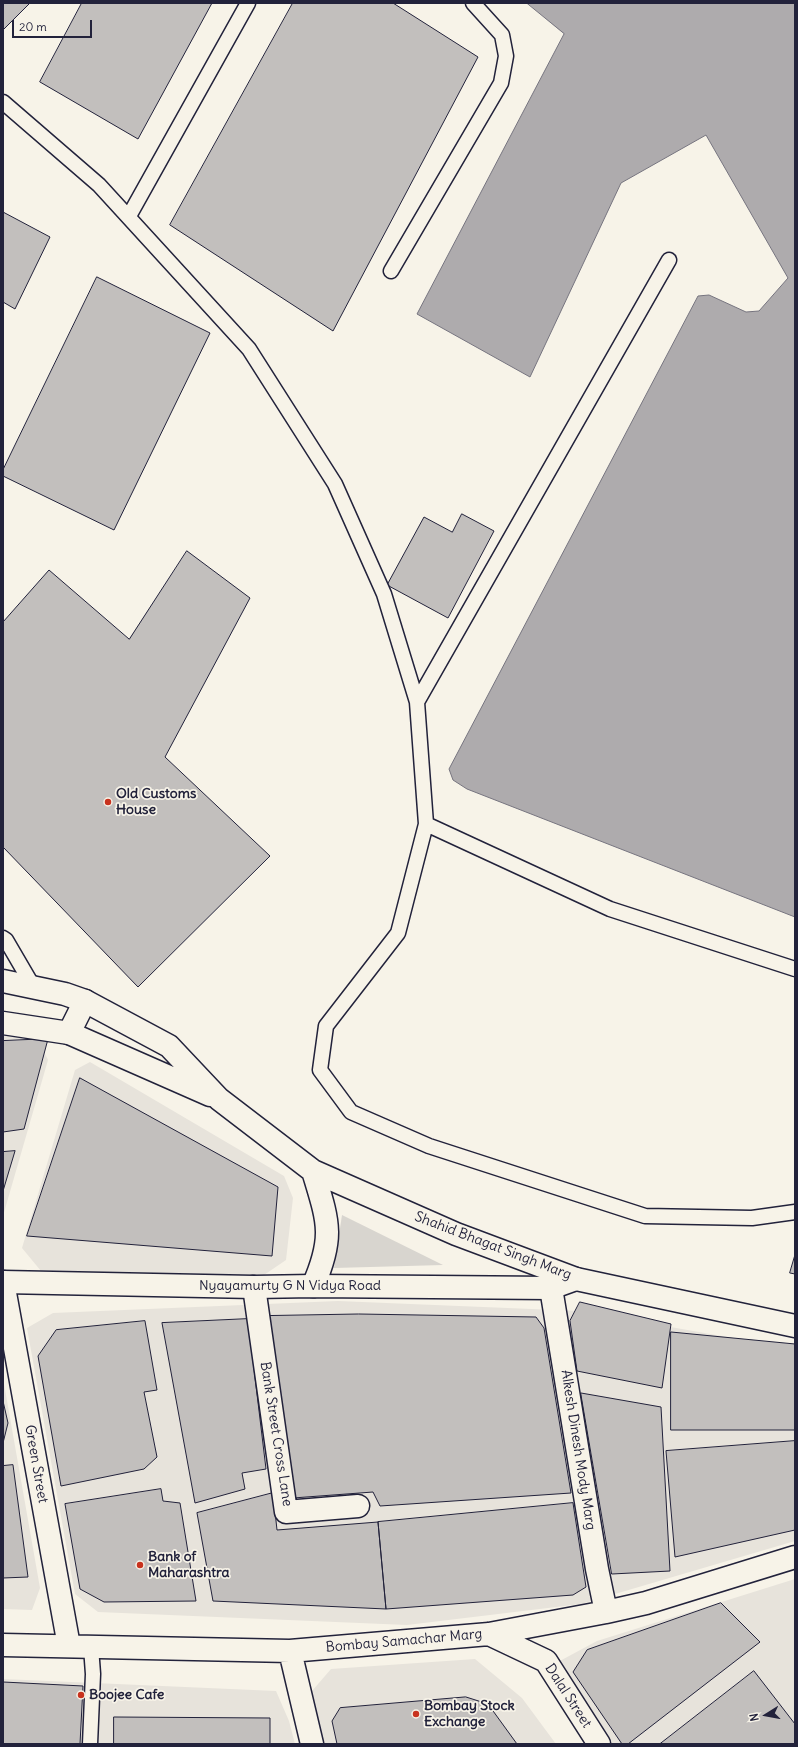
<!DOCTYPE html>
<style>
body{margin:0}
#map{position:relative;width:798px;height:1747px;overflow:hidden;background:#f7f3e8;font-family:Delius,sans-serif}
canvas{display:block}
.frame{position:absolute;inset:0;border:4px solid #22223b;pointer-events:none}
.north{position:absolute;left:746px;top:1695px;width:40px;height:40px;-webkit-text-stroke:3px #f7f3e8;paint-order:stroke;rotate:259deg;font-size:11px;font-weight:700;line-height:16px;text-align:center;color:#22223b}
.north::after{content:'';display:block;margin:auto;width:14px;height:18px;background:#22223b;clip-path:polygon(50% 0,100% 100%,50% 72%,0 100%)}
.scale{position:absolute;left:12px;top:20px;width:80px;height:18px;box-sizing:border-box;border:2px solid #22223b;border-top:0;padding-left:5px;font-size:12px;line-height:14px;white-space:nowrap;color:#22223b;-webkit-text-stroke:3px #f7f3e8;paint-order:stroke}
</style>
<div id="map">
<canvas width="798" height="1747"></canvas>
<div class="frame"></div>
<div class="north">N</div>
<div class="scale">20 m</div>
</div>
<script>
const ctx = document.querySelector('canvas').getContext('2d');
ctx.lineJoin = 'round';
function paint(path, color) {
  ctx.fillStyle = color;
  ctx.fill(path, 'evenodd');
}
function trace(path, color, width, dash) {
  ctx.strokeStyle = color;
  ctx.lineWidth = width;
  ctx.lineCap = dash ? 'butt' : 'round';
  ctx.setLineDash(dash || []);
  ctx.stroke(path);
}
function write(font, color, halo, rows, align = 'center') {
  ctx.font = font + ' Delius,sans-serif';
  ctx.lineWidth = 3.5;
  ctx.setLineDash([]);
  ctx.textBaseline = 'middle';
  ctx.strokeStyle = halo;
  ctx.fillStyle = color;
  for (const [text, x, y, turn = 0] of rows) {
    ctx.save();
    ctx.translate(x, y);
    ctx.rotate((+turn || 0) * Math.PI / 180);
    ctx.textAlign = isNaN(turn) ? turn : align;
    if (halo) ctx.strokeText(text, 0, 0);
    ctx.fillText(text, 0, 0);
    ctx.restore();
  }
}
paint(new Path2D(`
 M35 1033 48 1060 3 1216V1035Z
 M90 1062 284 1176 293 1198 286 1260 264 1275 41 1271 22 1248 75 1070Z
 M338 1301 580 1311 795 1349V1541L581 1604 407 1625 98 1612 75 1594 27 1328 53 1313Z
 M3 1378 40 1588 32 1610 3 1609Z
 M795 1579V1744H605L556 1663 597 1641Z
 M475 1659 522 1698 556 1744H324L312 1691 331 1669Z
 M3 1679 276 1691 289 1721 295 1744H3Z`), '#e7e3db');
paint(new Path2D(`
 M342 1215 443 1265 334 1268Z`), '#d8d5cf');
const water = new Path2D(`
 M527 3H795V917L467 789 453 780 449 769 698 296 709 295 746 312 759 311 788 278 706 135 621 183 530 377 417 314 564 34Z`);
paint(water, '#aeabad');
trace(water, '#76747f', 1);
const building = new Path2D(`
 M3 3H30L3 30Z
 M82 3H212L138 139 40 82Z
 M293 3H393L478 57 333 331 170 225Z
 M3 212 50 237 15 309 3 302Z
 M97 277 210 333 114 530 3 476V470Z
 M462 514 494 531 448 618 387 585 424 517 452 532Z
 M187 551 250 598 165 757 270 856 138 987 3 847V622L49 570 129 639Z
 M48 1039 24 1129 3 1132V1041Z
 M80 1078 278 1187 272 1256 27 1236Z
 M15 1151 3 1191V1152Z
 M795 1255V1274L790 1273Z
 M580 1302 671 1324 662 1388 577 1371 570 1321Z
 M359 1314 536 1317 544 1328 571 1493 380 1506 373 1492 293 1498 266 1316Z
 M248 1319 266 1469 242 1473 245 1489 195 1503 162 1323Z
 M145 1321 157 1390 144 1392 157 1457 144 1469 61 1486 38 1356 56 1330Z
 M671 1332 795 1344V1430H671Z
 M581 1393 661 1407 670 1571 612 1574Z
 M3 1401 8 1423 3 1443Z
 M795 1441V1530L675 1557 666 1451Z
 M13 1465 28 1577 3 1578V1466Z
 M161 1489 163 1501 180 1503 196 1601 104 1602 80 1589 65 1504Z
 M273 1493 277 1530 378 1522 386 1609 213 1601 197 1513Z
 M573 1503 586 1587 573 1595 386 1609 378 1522Z
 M721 1603 760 1642 628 1744H622L573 1672 587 1650Z
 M754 1671 795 1724V1744H660Z
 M3 1682 83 1686 80 1744H3Z
 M466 1697 488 1704 517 1744H337L332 1721 340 1708Z
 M114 1717 270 1718V1744H114Z`);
paint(building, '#c2bfbd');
trace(building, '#22223b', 1);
const lane = new Path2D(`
 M3 102 99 185 249 349 335 484 384 594 417 702 426 824 398 933 326 1026 320 1070 351 1112 429 1146 645 1216 752 1218 795 1212
 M129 216 248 3
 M391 271 501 83 506 56 502 35 473 3
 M417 702 669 260
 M426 824 610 909 795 969
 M3 938 6 940 34 988
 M90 1744 93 1674 91 1647`);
const street = new Path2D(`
 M69 1033 85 1001
 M3 1282 69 1646
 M254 1287 286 1512 358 1506
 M551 1288 597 1569 606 1612
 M489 1634 546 1661 599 1744
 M3 1645 290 1651 489 1634 606 1612 646 1603 795 1557
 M290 1651 312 1744`);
const secondary = new Path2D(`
 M3 1282 254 1287 313 1286 551 1288 576 1279`);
const primary = new Path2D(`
 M3 981 65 994 85 1001 169 1046 219 1099 313 1171 456 1234 576 1279 795 1326
 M3 1023 69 1033 210 1095
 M313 1286C335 1236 328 1221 313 1171`);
trace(lane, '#22223b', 17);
trace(street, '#22223b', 25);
trace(secondary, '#22223b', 25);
trace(primary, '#22223b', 25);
trace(lane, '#f7f3e8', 14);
trace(street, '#f7f3e8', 22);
trace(secondary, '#f7f3e8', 22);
trace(primary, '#f7f3e8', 22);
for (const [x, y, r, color] of [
 [108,802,4,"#c8321e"],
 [140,1565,4,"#c8321e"],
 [81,1695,4,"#c8321e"],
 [416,1714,4,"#c8321e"]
]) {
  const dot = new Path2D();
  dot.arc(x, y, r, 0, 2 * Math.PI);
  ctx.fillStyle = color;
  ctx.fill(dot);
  trace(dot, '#f7f3e8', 1.5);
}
write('bold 14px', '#22223b', '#f7f3e8', [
 ["Old Customs",116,794],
 ["House",116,810],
 ["Bank of",148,1557],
 ["Maharashtra",148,1573],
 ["Boojee Cafe",89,1695],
 ["Bombay Stock",424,1706],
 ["Exchange",424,1722]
], 'left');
write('14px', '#22223b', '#f7f3e8', [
 ["Shahid Bhagat Singh Marg",493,1246,21],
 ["Nyayamurty G N Vidya Road",290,1286],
 ["Bank Street Cross Lane",276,1434,81],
 ["Alkesh Dinesh Mody Marg",578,1450,81],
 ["Green Street",36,1464,80],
 ["Bombay Samachar Marg",404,1641,-5],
 ["Dalal Street",568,1696,57]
]);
</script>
